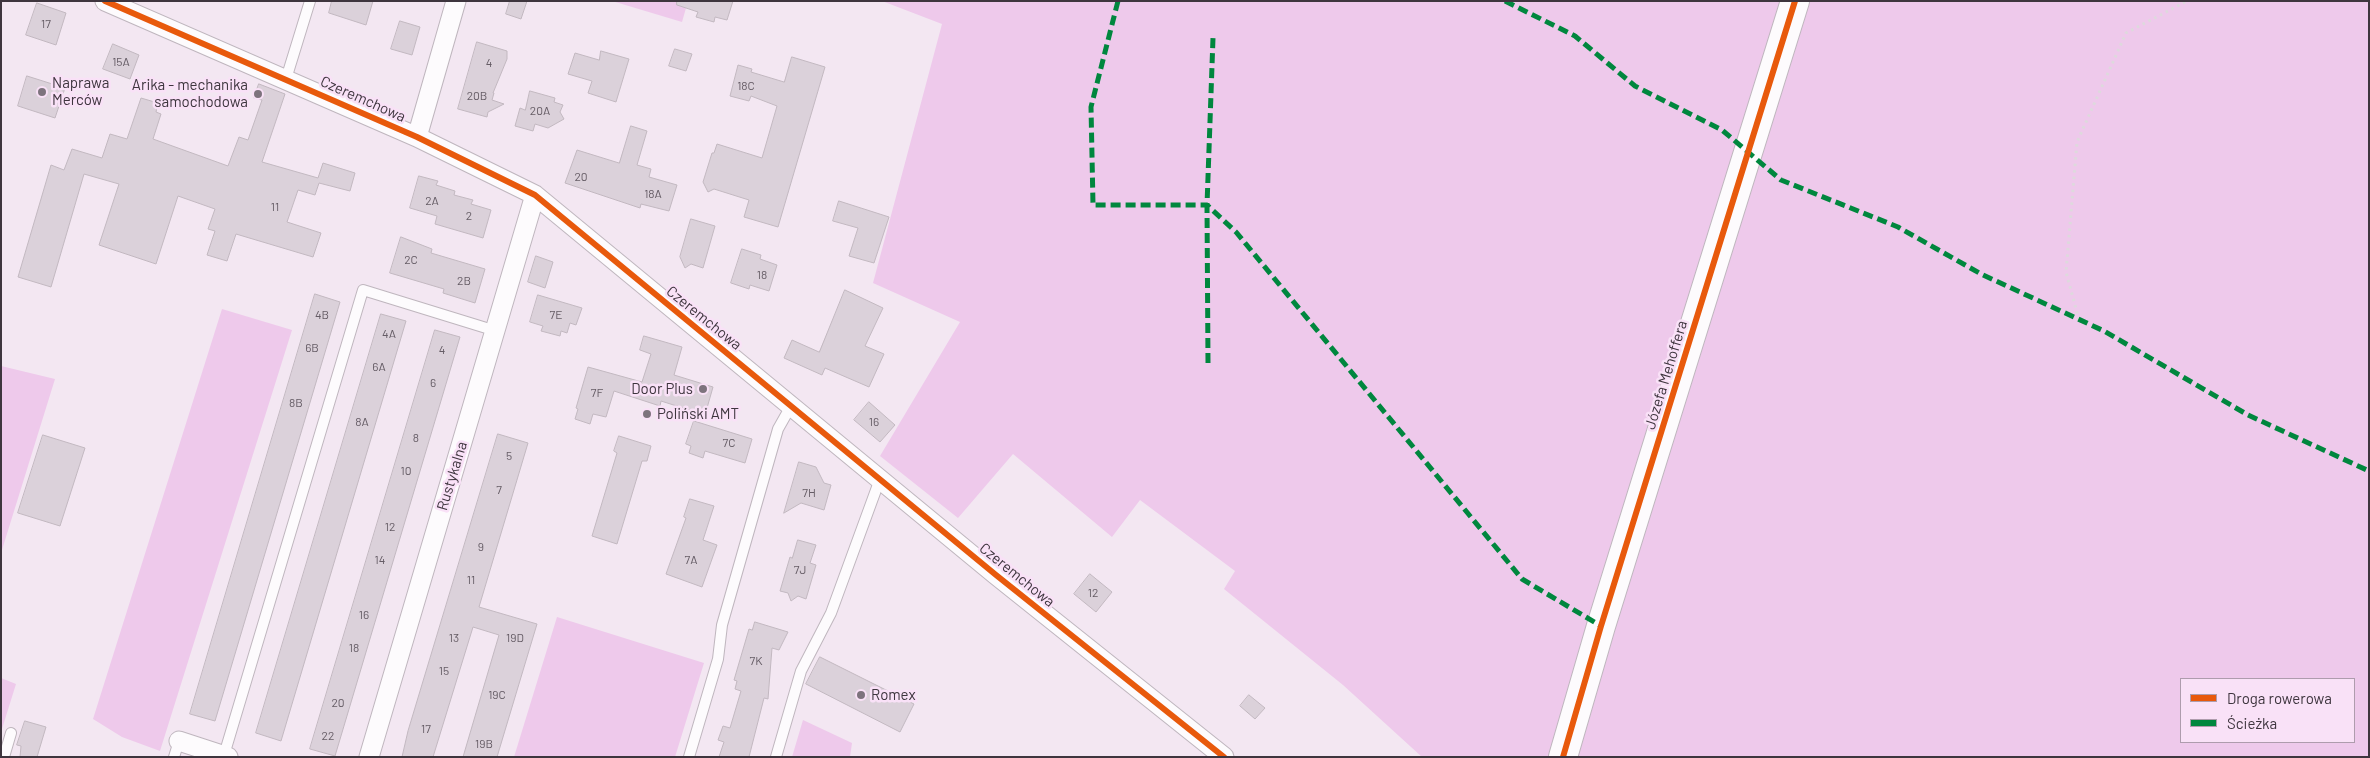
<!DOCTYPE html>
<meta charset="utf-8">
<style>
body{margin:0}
#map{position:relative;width:2370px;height:758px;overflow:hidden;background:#f3e7f2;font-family:Barlow,sans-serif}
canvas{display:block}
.frame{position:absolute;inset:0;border:2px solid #3e353e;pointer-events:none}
.legend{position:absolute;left:2180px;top:678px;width:175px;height:65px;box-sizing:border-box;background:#f9e1f7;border:1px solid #ae9cad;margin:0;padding:6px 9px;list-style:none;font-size:15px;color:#3e353e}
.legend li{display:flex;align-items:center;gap:10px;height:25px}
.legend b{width:25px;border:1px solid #ae9cad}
</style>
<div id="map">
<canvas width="2370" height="758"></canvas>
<div class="frame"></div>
<ul class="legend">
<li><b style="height:6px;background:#e8590c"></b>Droga rowerowa</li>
<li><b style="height:6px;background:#00873e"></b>Ścieżka</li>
</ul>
</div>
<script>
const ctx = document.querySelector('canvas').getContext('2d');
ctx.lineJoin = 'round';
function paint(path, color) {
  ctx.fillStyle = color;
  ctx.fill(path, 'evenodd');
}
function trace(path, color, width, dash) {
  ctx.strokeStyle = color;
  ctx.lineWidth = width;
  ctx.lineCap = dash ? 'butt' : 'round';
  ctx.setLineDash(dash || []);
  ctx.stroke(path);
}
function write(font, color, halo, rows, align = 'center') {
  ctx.font = font + ' Barlow,sans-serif';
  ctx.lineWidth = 5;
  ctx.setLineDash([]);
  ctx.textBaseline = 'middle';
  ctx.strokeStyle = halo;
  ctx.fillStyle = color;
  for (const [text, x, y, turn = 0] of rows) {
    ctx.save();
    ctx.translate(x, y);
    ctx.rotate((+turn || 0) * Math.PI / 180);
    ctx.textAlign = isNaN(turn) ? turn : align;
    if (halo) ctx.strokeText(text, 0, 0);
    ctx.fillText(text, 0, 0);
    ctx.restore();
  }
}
paint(new Path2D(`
 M612 1H688L682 22Z
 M882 1H2369V757H1422L1343 685 1224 589 1235 571 1140 500 1112 537 1013 454 958 518 880 456 960 322 873 283 942 24ZM2181 679H2354V742H2181Z
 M222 309 292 330 160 751 122 737 93 719Z
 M1 366 55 379 1 553Z
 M557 617 704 663 675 757H514Z
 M1 678 16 684 1 732Z
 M803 720 852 743 850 757H792Z`), '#eec9eb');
const building = new Path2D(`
 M332 1H373L366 25 329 13Z
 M510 1H527L521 19 506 14Z
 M677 1H733L727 20 715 17 714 22 696 17 698 12 677 5Z
 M37 3 66 13 56 45 26 35Z
 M400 21 420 27 412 55 391 49Z
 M477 42 507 51V59L493 93H494L492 100 504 104 488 112 487 117 458 109Z
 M113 44 139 55 130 79 103 69Z
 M675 49 692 54 686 71 669 66Z
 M601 51 629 59 616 102 588 93 592 81 568 74 575 53 599 60Z
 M792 57 825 67 778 227 744 217 749 200 714 189 708 192 703 182 712 153H714L717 144 762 158 777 106 751 96 749 101 730 96 738 65 752 69 751 72 784 82Z
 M27 76 65 88 55 118 18 106Z
 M259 84 285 94 262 162 318 178 323 163 355 173 350 191 319 183 315 195 298 190 287 222 321 233 313 257 236 234 227 261 207 255 215 231 208 229 215 209 178 196 156 264 99 245 119 184 84 174 51 287 18 277 51 165 64 170 72 149 102 158 110 134 127 139 141 98 158 103 156 112 161 114 153 139 228 166 239 137 248 140 262 100 254 98Z
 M530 91 555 98 554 102 563 105 560 112 564 119 548 128 535 124 533 131 515 126 520 108 525 110Z
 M631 126 647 131 637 165 651 169 649 177 677 185 669 211 641 204 640 208 565 183 577 150 619 163Z
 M419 176 438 181 436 185 455 191 454 195 473 200 471 204 491 210 483 238 435 224 437 216 410 208Z
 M839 201 889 217 874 263 849 256 858 228 833 221Z
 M691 219 715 226 703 268 691 264 685 268 680 257Z
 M401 237 432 249 431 253 485 269 475 303 443 293 444 289 390 273Z
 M742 249 761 255 760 259 777 265 769 291 750 285 749 289 731 283Z
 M536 256 553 262 545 288 528 282Z
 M845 290 883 308 865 346 884 354 869 387 825 368 822 375 784 358 792 340 819 352Z
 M315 294 340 302 215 721 190 714Z
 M538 295 582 308 576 325 570 323 567 333 561 331 560 336 541 331 543 326 530 322Z
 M381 314 406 321 281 741 256 733Z
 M435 330 460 337 335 756 310 749Z
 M644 336 682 347 674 375 713 387 705 415 661 401 660 406 614 391 606 417 593 414 590 424 575 419 578 409 576 408 588 367 642 382 651 354 640 350Z
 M869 402 895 425 880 442 854 420Z
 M694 421 752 439 745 463 705 451 703 458 689 453 691 446 686 444Z
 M498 434 528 443 479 607 537 624 497 757H463L499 635 473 627 433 757H402L408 731Z
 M43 435 85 448 60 526 18 513Z
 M619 436 651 446 647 461H642L617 544 592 536 617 453 614 451Z
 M799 462 816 467 824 483 831 485 824 510 801 503 784 513Z
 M690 499 714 506 703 540 717 545 702 587 666 574 686 518 684 517Z
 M798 540 816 545 810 563 816 565 806 599 798 596 791 601 788 593 780 591 790 557 792 558Z
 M1090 574 1112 592 1096 612 1074 594Z
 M755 622 788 632 779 650 772 648 768 699 764 698 749 757H719L724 742 718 740 723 726 730 728 741 691 735 689 737 681 734 680 749 629 752 630Z
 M820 657 914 704 900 732 806 684Z
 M1249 695 1265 708 1255 719 1240 706Z
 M25 721 46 727 37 757H20L21 746 17 745Z`);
paint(building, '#dbd1da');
trace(building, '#c2b8c0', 1);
const lane = new Path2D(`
 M286 79 310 1
 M224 755 363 290 496 331
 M4 757 11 733
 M174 757 179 741
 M689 757 718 659 722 625 778 429 791 406
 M776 757 801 671 831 613 880 479`);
const street = new Path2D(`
 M105 1 417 137 535 195 996 575 1224 757
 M417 137 456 1
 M179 741 228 757
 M369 757 535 195`);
const secondary = new Path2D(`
 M1563 757 1601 626 1795 1`);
trace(lane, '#bfb6be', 12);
trace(street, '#bfb6be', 21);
trace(secondary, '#bfb6be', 30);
trace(new Path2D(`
 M2079 320 2066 272 2077 142 2126 33 2187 1`), '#ded9dd', 3, [2.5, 4]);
trace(lane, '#fdfbfd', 10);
trace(street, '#fdfbfd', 19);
trace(secondary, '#fdfbfd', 28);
trace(new Path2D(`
 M1118 1 1091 107 1093 205H1207L1236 232 1522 579 1601 626
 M1505 1 1575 36 1635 86 1722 130 1781 180 1898 227 1981 274 2104 331 2248 415 2369 471
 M1208 363 1207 205 1213 38`), '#00873e', 5, [10, 5]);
trace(new Path2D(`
 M105 1 417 137 535 195 996 575 1224 757
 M1563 757 1601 626 1795 1`), '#e8590c', 6);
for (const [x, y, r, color] of [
 [42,92,5,"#7d737d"],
 [258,94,5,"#7d737d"],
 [703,389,5,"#7d737d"],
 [647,414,5,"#7d737d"],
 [861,695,5,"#7d737d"]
]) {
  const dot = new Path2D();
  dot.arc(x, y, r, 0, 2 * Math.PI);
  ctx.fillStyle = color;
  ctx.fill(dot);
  trace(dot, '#f9e1f7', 2);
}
write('12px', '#655c65', null, [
 ["17",46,24],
 ["15A",121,62],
 ["4",489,63],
 ["18C",746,86],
 ["20B",477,96],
 ["20A",540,111],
 ["20",581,177],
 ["18A",653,194],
 ["2A",432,201],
 ["11",275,207],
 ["2",469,216],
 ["2C",411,260],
 ["18",762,275],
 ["2B",464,281],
 ["4B",322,315],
 ["7E",556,315],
 ["4A",389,334],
 ["6B",312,348],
 ["4",442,350],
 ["6A",379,367],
 ["6",433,383],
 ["7F",597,393],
 ["8B",296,403],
 ["8A",362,422],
 ["16",874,422],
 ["8",416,438],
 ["7C",729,443],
 ["5",509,456],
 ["10",406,471],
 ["7",499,490],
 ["7H",809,493],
 ["12",390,527],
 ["9",481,547],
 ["14",380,560],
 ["7A",691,560],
 ["7J",800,570],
 ["11",471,580],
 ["12",1093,593],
 ["16",364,615],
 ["13",454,638],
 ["19D",515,638],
 ["18",354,648],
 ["7K",756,661],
 ["15",444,671],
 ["19C",497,695],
 ["20",338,703],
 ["17",426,729],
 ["22",328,736],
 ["19B",484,744]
]);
write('15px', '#3e353e', '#f9e1f7', [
 ["Naprawa",52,83],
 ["Merców",52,100],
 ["Arika - mechanika",248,85,"right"],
 ["samochodowa",248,102,"right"],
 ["Door Plus",693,389,"right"],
 ["Poliński AMT",657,414],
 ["Romex",871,695]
], 'left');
write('15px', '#3e353e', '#f9e1f7', [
 ["Czeremchowa",363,99,24],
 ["Czeremchowa",704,318,39],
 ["Józefa Mehoffera",1666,375,-73],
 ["Rustykalna",452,476,-73],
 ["Czeremchowa",1017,575,39]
]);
</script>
